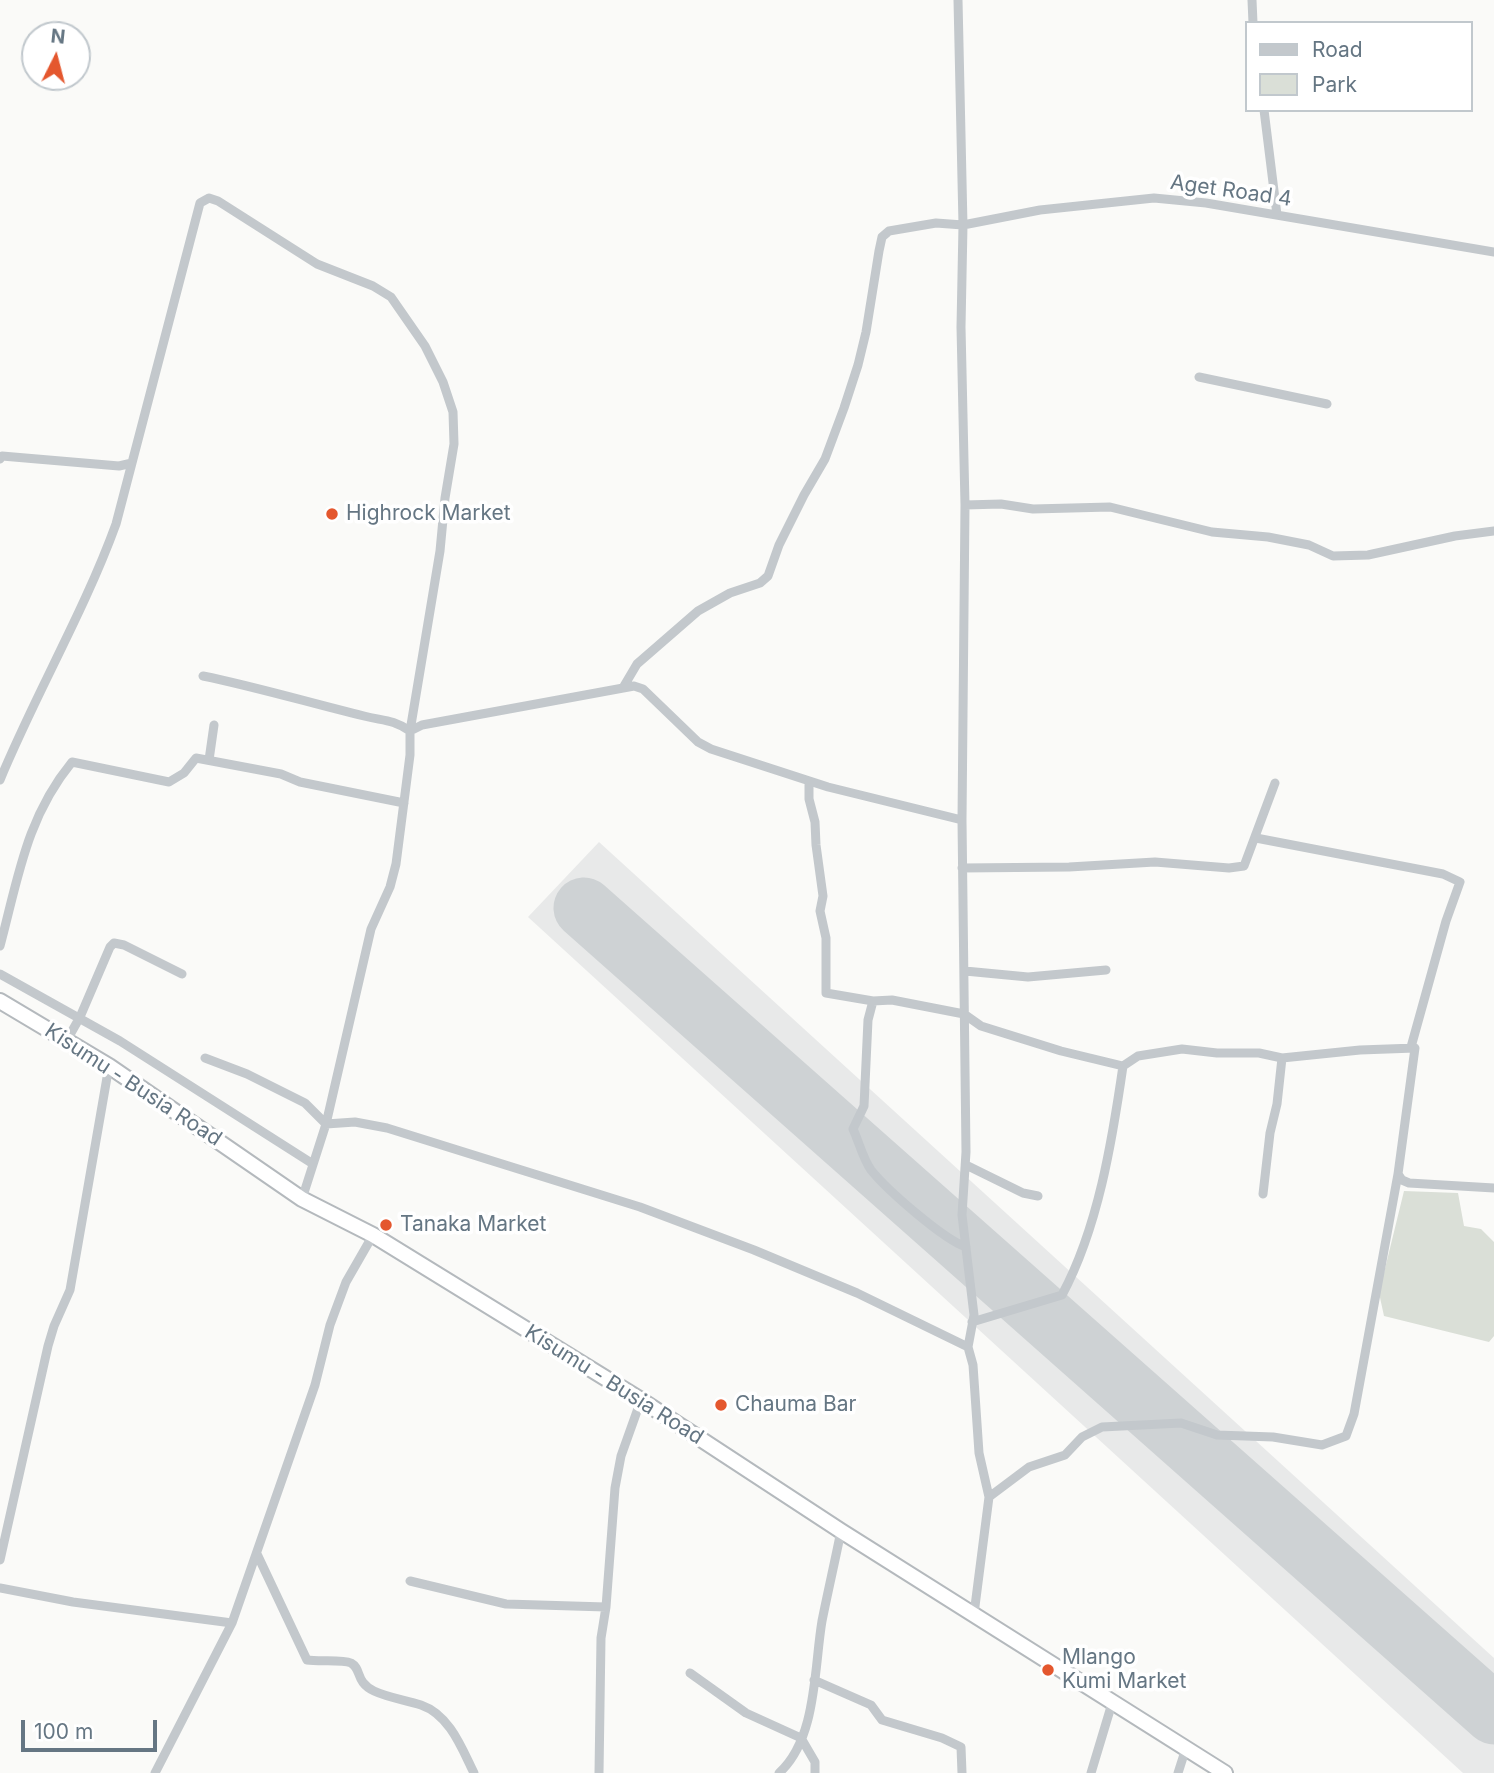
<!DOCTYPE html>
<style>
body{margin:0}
#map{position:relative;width:1494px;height:1773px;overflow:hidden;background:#fafaf8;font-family:Inter,sans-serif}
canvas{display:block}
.legend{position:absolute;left:1245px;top:21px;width:228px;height:91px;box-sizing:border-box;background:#fff;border:2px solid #c1c8cd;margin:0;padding:9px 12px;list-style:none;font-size:21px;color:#657683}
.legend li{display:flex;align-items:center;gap:14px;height:35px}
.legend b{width:35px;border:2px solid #c1c8cd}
.north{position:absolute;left:21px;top:21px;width:70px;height:70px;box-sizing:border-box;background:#fff;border:2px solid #c1c8cd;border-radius:50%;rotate:6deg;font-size:19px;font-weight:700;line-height:28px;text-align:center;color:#657683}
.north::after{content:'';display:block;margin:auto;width:24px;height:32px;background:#e4572e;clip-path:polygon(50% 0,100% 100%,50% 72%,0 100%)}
.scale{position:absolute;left:21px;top:1720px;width:136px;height:32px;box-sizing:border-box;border:4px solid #657683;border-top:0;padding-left:9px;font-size:21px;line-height:24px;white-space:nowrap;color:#657683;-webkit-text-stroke:5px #fff;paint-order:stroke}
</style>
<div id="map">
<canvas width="1494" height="1773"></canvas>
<ul class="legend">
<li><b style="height:9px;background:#c3c8cc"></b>Road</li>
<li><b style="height:19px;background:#dadfd7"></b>Park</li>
</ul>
<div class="north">N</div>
<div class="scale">100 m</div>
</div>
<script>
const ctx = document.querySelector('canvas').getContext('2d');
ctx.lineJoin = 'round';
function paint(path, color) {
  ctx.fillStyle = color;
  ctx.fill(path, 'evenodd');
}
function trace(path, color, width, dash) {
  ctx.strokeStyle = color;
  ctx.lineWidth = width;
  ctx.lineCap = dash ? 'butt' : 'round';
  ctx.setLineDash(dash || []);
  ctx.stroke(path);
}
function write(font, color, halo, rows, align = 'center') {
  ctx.font = font + ' Inter,sans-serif';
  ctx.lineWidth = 7;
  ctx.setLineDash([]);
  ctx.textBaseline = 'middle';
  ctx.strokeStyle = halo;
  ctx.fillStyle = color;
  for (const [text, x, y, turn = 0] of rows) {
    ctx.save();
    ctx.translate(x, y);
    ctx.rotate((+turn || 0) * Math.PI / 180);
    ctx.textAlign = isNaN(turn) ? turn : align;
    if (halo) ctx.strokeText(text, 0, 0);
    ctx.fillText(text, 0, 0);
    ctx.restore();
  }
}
paint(new Path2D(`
 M599 842 1494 1658V1773H1463L528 917Z`), '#e8e9e9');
paint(new Path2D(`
 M1404 1191 1458 1193 1464 1226 1481 1229 1494 1242V1336L1489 1342 1384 1316 1379 1293Z`), '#dadfd7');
trace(new Path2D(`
 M584 908 1494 1714`), '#ced2d4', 61);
const trunk = new Path2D(`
 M0 1001 109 1066 302 1199 373 1235 641 1400 841 1531 1225 1773`);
trace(trunk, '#b4b9bd', 18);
trace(new Path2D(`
 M1252 0 1253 23
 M1264 110 1277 215
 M1199 377 1327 404
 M0 459 2 456 119 466 132 463
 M965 505 1001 504 1033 509 1110 507 1212 532 1268 537 1309 545 1333 556 1368 555 1455 536 1494 531
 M624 686 637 664 698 611 730 593 760 583 768 576 779 545 804 495 825 459 844 408 858 365 866 332 879 251 882 237 889 231 936 223 963 225 1040 210 1154 198 1206 203 1494 252
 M209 760 214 725
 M0 780C36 693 84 612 116 524L200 203 209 198 218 201 317 264 373 286 391 297 425 346 443 382 453 412 454 444 445 498 440 551 410 731C392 719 383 721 364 716 310 703 257 687 203 676
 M809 781V799L815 822 816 845 823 896 820 911 826 938V993L873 1001
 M962 820 966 1152 962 1215 974 1315 968 1347 973 1365 979 1453 989 1497 974 1614
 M1256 838 1443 874 1460 882 1446 921 1411 1047
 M962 868 1069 867 1155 862 1229 868 1244 866 1275 783
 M0 946C18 879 26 818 72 762L169 782 184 773 196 758 281 774 300 782 404 803
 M965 971 1028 977 1106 970
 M0 974 120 1041 313 1164
 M67 1040 80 1017 110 947 114 943 124 945 182 974
 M205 1058 247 1074 305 1103 326 1124 355 1122 387 1128 640 1207 754 1250 857 1293 968 1347
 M966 1165 1023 1193 1038 1196
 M1263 1194 1270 1133 1277 1104 1282 1058
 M302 1199 326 1124 371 929 390 887 396 864 410 755V731L422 725 634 686 643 689 698 742 711 749 828 787 962 820 965 505 961 327 963 225 958 0
 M966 1247C943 1239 887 1190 871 1170 863 1159 859 1142 853 1129L864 1106 868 1020 873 1001 892 1000 964 1014 981 1026 1061 1051 1123 1066 1138 1056 1182 1049 1217 1053H1259L1282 1058 1360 1050 1415 1048 1398 1174 1402 1180 1409 1183 1494 1188
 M972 1322 1062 1295C1098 1228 1112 1142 1123 1066
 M989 1497 1029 1467 1065 1455 1082 1437 1102 1427 1181 1423 1217 1435 1273 1437 1322 1445 1346 1436 1354 1414 1398 1174
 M257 1554 307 1660C319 1662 342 1659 351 1663 362 1669 355 1682 374 1691 389 1698 406 1700 421 1705 450 1715 462 1749 474 1773
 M0 1560 48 1346 54 1326 70 1290 109 1066
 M410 1581 506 1604 606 1607
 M0 1588 73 1602 232 1623
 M690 1673 746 1713 801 1738 815 1762V1773
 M814 1680 871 1705 882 1720 942 1738 961 1747 962 1773
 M155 1773 232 1623 315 1385 330 1325 346 1282 373 1235
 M599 1773 601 1638 606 1607 615 1488 621 1456 641 1400
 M779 1773C817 1739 814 1668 822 1621 828 1591 835 1561 841 1531
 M1091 1773 1113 1700
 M1178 1773 1186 1748`), '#c3c8cc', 9);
trace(trunk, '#fff', 14);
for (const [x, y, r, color] of [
 [332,514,7,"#e4572e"],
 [386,1225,7,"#e4572e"],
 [721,1405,7,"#e4572e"],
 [1048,1670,7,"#e4572e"]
]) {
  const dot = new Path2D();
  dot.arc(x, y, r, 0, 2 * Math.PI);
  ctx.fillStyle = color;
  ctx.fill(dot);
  trace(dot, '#fff', 2.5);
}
write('21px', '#657683', '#fff', [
 ["Aget Road 4",1231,191,8],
 ["Kisumu - Busia Road",133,1085,33],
 ["Kisumu - Busia Road",614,1385,32]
]);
write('21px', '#657683', '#fff', [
 ["Highrock Market",346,514],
 ["Tanaka Market",400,1225],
 ["Chauma Bar",735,1405],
 ["Mlango",1062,1658],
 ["Kumi Market",1062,1682]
], 'left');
</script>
